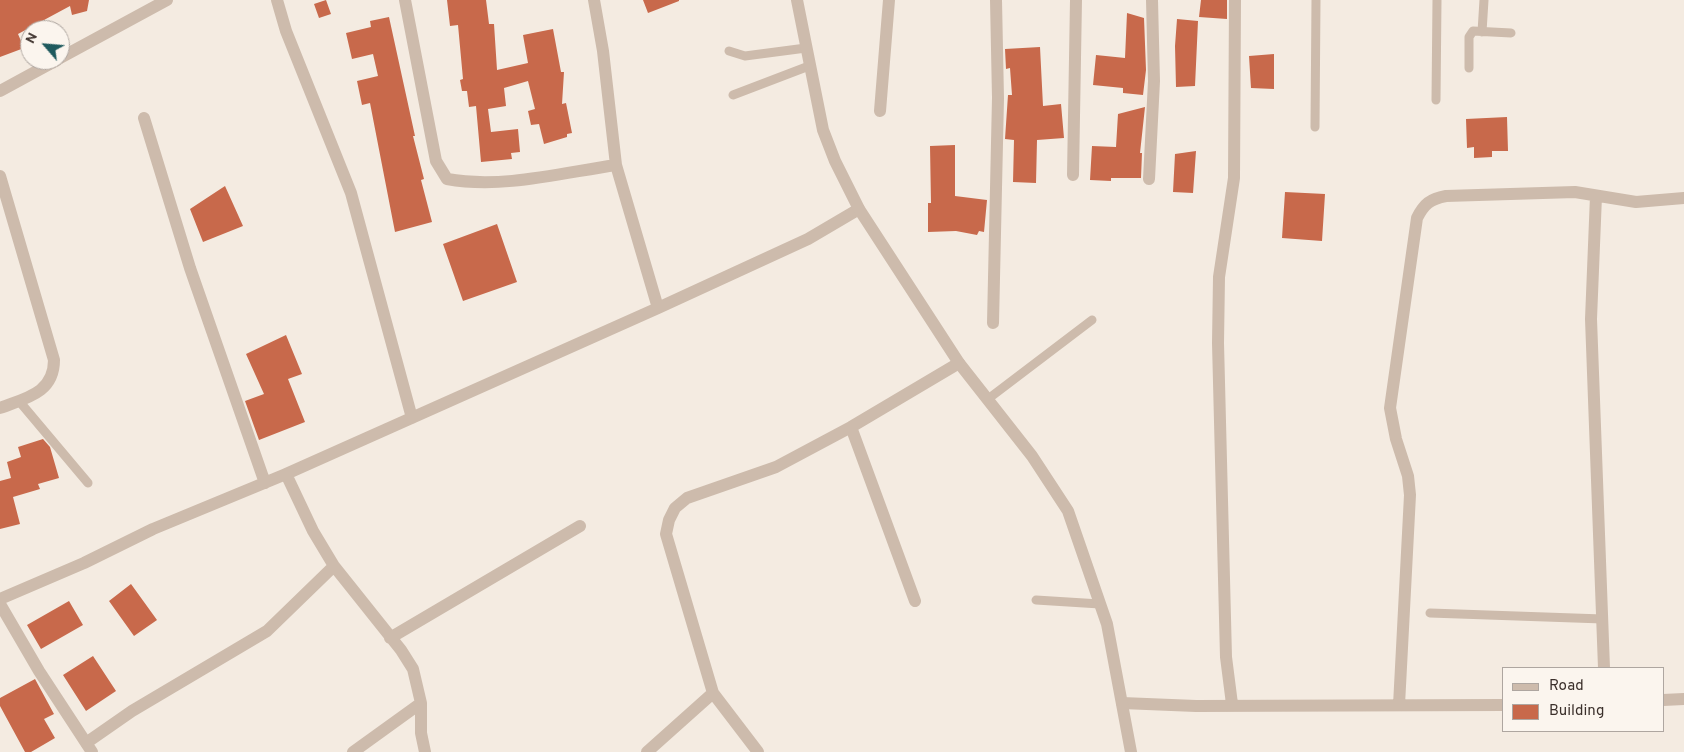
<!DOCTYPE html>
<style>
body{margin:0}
#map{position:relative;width:1684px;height:752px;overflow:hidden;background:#f4ebe1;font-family:Overpass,sans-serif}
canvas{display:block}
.legend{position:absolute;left:1502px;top:667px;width:162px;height:65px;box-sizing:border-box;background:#fbf5ee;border:1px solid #aea6a0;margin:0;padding:6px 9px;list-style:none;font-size:15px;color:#3b302b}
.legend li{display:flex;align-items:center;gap:10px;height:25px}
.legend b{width:25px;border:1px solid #aea6a0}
.north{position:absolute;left:20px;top:20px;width:50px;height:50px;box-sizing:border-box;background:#fbf5ee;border:1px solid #aea6a0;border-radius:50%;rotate:297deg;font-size:14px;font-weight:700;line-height:20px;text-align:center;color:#3b302b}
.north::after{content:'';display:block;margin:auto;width:18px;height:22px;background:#1f5a5e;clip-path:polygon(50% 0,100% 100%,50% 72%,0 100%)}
</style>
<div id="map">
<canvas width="1684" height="752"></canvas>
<ul class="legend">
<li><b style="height:6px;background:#cdbbac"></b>Road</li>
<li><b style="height:14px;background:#c8694b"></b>Building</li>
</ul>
<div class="north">N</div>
</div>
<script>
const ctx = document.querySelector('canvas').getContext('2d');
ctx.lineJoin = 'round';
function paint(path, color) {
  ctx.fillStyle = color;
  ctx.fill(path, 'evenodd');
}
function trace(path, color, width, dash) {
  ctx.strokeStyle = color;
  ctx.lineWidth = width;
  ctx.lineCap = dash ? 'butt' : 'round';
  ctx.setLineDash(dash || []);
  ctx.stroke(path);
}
paint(new Path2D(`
 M0 0H89L87 11 72 15 70 6 18 34 24 48 0 57Z
 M326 0 331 14 319 18 314 4Z
 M447 0H486L489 24H494L497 70 528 63 523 35 553 29 561 72H564L562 104 566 103 572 133 567 134V137L544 144 539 124 531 125 528 111 535 109 528 81 504 88 506 106 488 109 491 132 518 129 520 152 511 153 512 159 481 162 476 106 469 107 467 91H462L460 80 463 79 458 25 450 26Z
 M643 0H679V1L648 13Z
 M1201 0H1227V19L1199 17Z
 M1127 13 1144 18 1146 70 1143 95 1123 93V88L1093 85 1096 55 1125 58Z
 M389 17 415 136H413L424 179 421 180 432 222 395 232 370 103 362 105 357 81 378 76 373 54 352 59 346 33 371 27 370 21Z
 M1177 19 1198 21 1195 86 1176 87 1175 46Z
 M1040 47 1043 106 1061 104 1064 138 1037 140 1036 183 1013 182 1014 140 1005 139 1008 95H1012L1010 68 1006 69 1005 49Z
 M1274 54V89L1251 88 1249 56Z
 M1145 107 1140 153H1142L1141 178H1111V181L1090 180 1092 146 1116 147 1118 114Z
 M1507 117 1508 151H1492V157L1474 158V147L1467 148 1466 119Z
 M955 145V196L987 200 984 232 979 231 977 235 956 231 928 232V203H931L930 146Z
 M1196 151 1193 193 1173 192 1175 154Z
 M225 186 243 226 203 242 190 209Z
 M1285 192 1325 194 1322 241 1282 238Z
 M497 224 517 282 463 301 443 244Z
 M286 335 302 374 288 379 305 422 259 440 245 401 264 394 246 354Z
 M43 439 50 447 59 478 38 484 40 489 13 497 20 524 0 529V481L11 478 7 462 21 457 18 447Z
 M131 584 157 620 134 636 109 601Z
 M69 601 83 625 41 649 27 625Z
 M93 656 116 691 86 711 63 675Z
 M35 679 54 714 44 719 55 738 31 752H25L0 706V698Z`), '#c8694b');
trace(new Path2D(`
 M1482 32 1484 0
 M729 51 745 56 806 48
 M1469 68V37L1473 31 1511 33
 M733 95 809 66
 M1436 100 1437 0
 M1315 127 1316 0
 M988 399 1092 320
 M19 401 88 483
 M1036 600 1100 604
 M1430 613 1603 619`), '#cdbbac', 9);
trace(new Path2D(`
 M277 0 286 31 351 193 412 418
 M405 0 436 161 447 179C502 189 561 173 616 165
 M594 0 603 51 616 165 658 308
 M60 58 167 0
 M0 91 57 60
 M880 111 889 0
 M144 118 190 268 265 483
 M1073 175 1076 0
 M0 176 54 360C54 393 26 398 0 408
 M1149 179 1154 81 1152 0
 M1596 196 1591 319 1604 668
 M993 323 998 98 996 0
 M851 427 915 601
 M286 474 313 531 334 566 401 650 413 669 421 703V733L425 752
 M0 599 84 563 153 529 286 474 658 308 808 239 859 209
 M0 604 39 671 92 752
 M390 638 580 526
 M1663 700 1684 699
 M1122 703 1196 706 1503 705
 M1232 704 1226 657 1218 343 1219 277 1234 178 1235 0
 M1399 705 1410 495 1408 476 1396 439 1390 408 1417 218C1424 204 1430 199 1446 196L1575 192 1636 202 1684 198
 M86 743 132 711 267 631 334 566
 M353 752 421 703
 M647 752 713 693
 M758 752 713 693 666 534 669 520 675 508 687 498 776 467 851 427 959 363`), '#cdbbac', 12);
trace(new Path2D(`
 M797 0 823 130 835 161 859 209 959 363 1032 456 1068 511 1107 624 1131 752`), '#cdbbac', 12);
</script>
